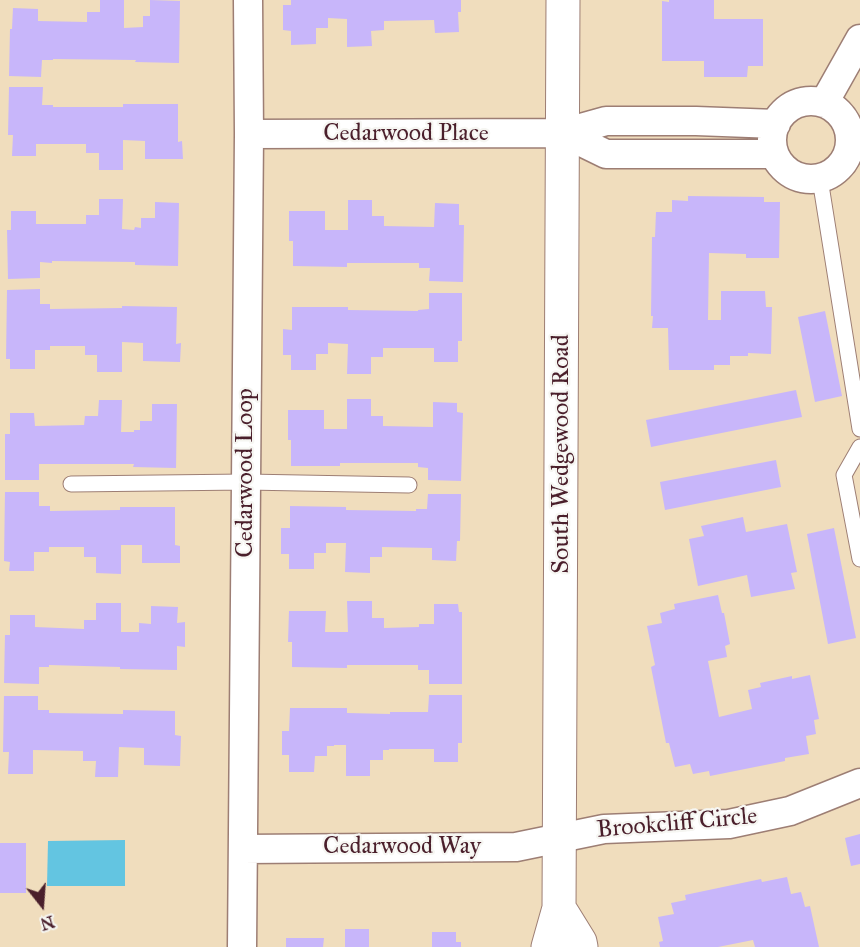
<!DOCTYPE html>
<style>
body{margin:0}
#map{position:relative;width:860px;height:947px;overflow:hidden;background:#f0ddbd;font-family:"IM FELL Great Primer",serif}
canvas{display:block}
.north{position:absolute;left:12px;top:875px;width:60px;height:60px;-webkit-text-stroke:4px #f6f6f2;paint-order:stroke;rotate:163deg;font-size:16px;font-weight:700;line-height:24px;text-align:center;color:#4a1f2b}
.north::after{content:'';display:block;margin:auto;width:21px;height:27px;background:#4a1f2b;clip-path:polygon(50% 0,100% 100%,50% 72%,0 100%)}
</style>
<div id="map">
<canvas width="860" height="947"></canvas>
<div class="north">N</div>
</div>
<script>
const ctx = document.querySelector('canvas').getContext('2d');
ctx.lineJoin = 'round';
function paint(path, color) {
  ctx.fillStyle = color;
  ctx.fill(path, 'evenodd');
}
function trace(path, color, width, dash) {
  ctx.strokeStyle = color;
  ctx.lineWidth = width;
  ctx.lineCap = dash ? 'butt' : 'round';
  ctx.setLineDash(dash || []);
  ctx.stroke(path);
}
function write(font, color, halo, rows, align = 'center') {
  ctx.font = font + ' "IM FELL Great Primer",serif';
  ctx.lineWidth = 4.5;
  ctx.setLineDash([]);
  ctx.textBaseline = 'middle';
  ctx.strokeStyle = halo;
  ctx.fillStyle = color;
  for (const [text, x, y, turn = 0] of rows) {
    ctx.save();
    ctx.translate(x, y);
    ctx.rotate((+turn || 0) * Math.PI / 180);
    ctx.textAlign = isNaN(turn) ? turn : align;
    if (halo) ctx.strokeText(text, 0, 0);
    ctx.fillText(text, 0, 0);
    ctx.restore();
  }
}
paint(new Path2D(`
 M125 840V886H47L48 841Z`), '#63c5e1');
paint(new Path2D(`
 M100 0H124V28L143 27V16H150V0L180 1 179 63 135 62 136 60 53 59V60H42L41 77 9 76 10 29H12L13 8 38 9V21L87 22V12H100Z
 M291 0H461V12H458L459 32 435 33 434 20 384 21V30L371 31 372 46 347 47V19L328 18V28H316V44L291 45V31L283 30V5H291Z
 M669 0H714V19H763V66H748L747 77H704V61H662V1L669 2Z
 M9 87H43L42 105H53V107H123V104H178V142L182 141 183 159H145V141L123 140V170H99V153H86V144H36V156H12L13 135H8Z
 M688 196 764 197V202H780L779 258H746V254L709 253 708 320H721V291H765L766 307H772L771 354 748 353V356H730V365H714V370H669L668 328H652L653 316H651L652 237H655L656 212H672V200L688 201Z
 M99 199H123L122 229 134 230 135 227 141 228V218H155V202L179 203 178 266 135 265V262L52 261V263L40 262V278L8 279 7 230H11V211H36V224H86V215H99Z
 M348 200H372V216H384V226L434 227 435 203 459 204V225H464L463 282 429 281 430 268H419V263H347V267L293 266V241H289V211H325V230H348Z
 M40 289V304H50V309L122 308V306L177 307 176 344 181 343 180 362 143 361V343L122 342V372H97V355H85V346H50V350H35V369H10V359H6L7 290Z
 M429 293H462V341H458V362H434V348H383V357H371V374H347L348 344 328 343V354H316V370H291V355H283V329L292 330V307H348V310L418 311V310L429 309Z
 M825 311 842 396 815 402 798 317Z
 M796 390 802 417 651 447 646 420Z
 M347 399H371V416H383V426L433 427V402L457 403V412L463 413 461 481 428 480V468L418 467V463H340V466H291V440H288V410H324V429H347Z
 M99 400H122L121 432H134V430H140V421H152V404H177L176 468 133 467 134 464H39V480H5V434H10V413H34L35 426 84 425 85 416H98Z
 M776 460 781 487 665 510 660 482Z
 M5 492H39V506H50V511L120 510V507H175V545L180 546V563H142V545H121V574L96 573V557H84V547H49V552H34V571H9L10 562 4 561Z
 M428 494H461L460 541H457L456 561 432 560V548L382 547V557H370V573L345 572 346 543H326V553H314V569H289V554H281V528H290V506L346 507V510L416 511V509H427Z
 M743 517 746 532 787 524 797 572 791 573 795 589 751 597 747 575 698 586 689 539 704 536 701 526Z
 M834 528 856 638 828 644 807 534Z
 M718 595 722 613H724L730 644 725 646 727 657 708 661 719 717 752 709 748 690 761 687 760 683 792 676V679L810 675 819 719 814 720 816 734 806 736 809 754 785 758V761L710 776 709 771 693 774 690 764 675 767 669 743H666L651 667 655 665 647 626 662 623 660 613 675 609 674 604Z
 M347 601H372V618H384V628L419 627V624H434V604H458L459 612H462V684H429V670H418V665H347V668L292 667V642H288L289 611H326L325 632H348Z
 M96 603H121V632H139V623L151 624V606L178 607 177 623 185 622V647L177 646V670L120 669V667L49 665V667H39V684L4 683 5 635H10V615H35V627L84 629V620H96Z
 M429 695H462V743H458V762H434V749H389V750H383V760H370V776H346V745H334V746H327V756H315L314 772H289V755H282V731H289L290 708H347V713L390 714V712H428Z
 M4 696H38V710H49V713L123 714V710L175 711V735L181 736 180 766 144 765V748L119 747 118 777H95L96 761H83V751L33 750V774H8L9 752H3Z
 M860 834V864L851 866 845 838Z
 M0 843H26V893H0Z
 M787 877 791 894 801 892 805 907 810 906 819 947H755L753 940 718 947H660L659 942 663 941 658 917 674 914 671 903 686 900 685 895 761 879 762 882Z
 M345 929H369V947H345Z
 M432 932H456V942H461V947H432Z
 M286 938H324L323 947H286Z`), '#c8b6fa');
const service = new Path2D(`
 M820 179 860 429
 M860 447 844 475 860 559
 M71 484 246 482 409 485`);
const minor = new Path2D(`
 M772 140a39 39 0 1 1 78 0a39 39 0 1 1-78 0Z
 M824 103 860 39
 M563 133 606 154H774
 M249 134 563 133 606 121H696L776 124
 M243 849 516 847 604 829 729 824 790 811 860 783
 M242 947 249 134 248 0`);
const tertiary = new Path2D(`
 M559 908 580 942 581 947
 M548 947 559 908 563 0`);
trace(service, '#9d7e74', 17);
trace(minor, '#9d7e74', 31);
trace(tertiary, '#9d7e74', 35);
trace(service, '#fff', 15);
trace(minor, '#fff', 28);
trace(tertiary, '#fff', 33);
write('24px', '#4a1f2b', '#f6f6f2', [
 ["Cedarwood Place",406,134],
 ["South Wedgewood Road",562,454,-90],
 ["Cedarwood Loop",246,473,-90],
 ["Brookcliff Circle",677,824,-5],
 ["Cedarwood Way",402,847]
]);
</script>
